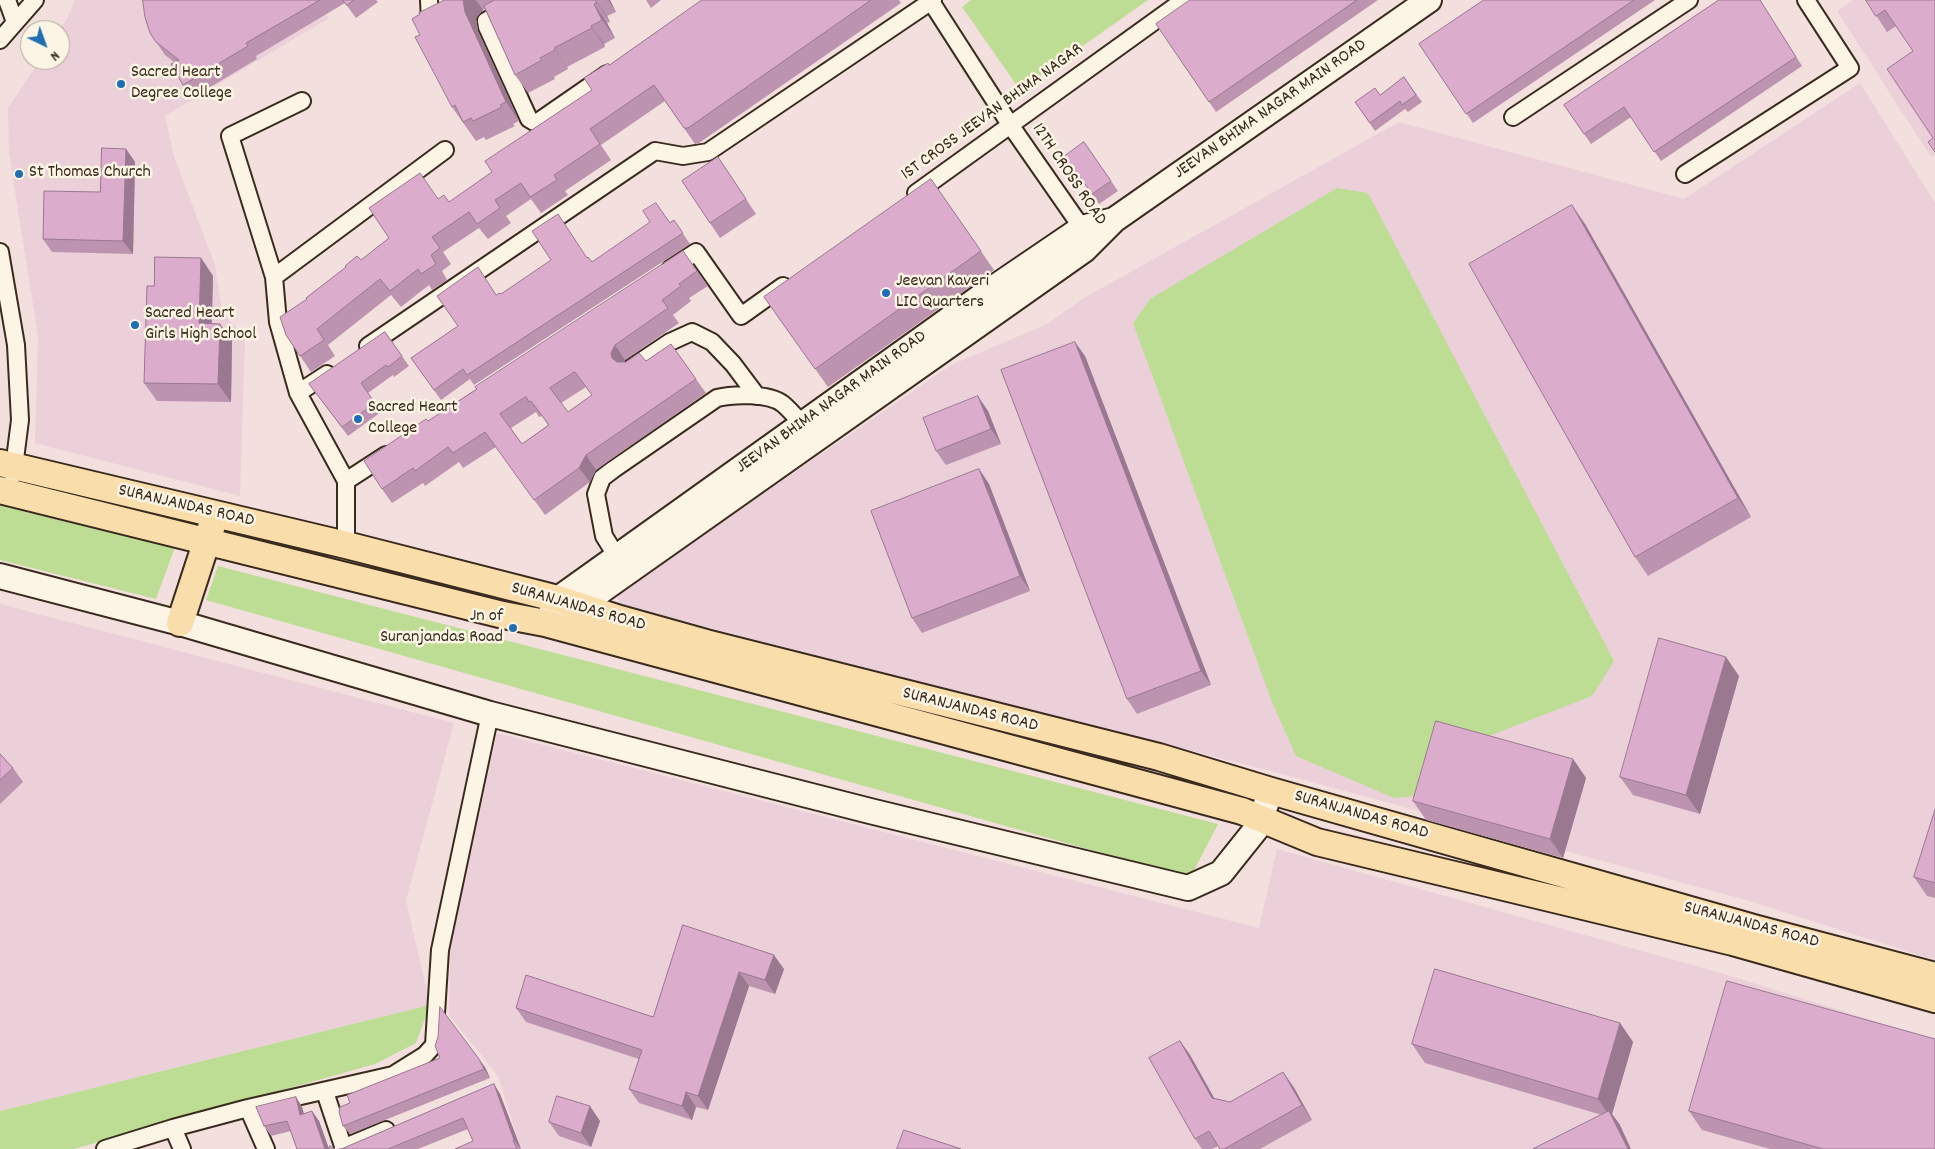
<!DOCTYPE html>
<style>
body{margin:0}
#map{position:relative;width:1935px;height:1149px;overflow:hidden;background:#f2dfde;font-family:Dekko,sans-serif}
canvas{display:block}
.north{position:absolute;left:20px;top:20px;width:50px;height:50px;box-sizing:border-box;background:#fcf5e5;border:1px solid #afa495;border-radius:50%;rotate:138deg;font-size:14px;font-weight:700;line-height:20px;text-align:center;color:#3b2a1e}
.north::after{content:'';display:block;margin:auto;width:18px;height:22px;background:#1f6fb2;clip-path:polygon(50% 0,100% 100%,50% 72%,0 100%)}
</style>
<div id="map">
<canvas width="1935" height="1149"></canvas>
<div class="north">N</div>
</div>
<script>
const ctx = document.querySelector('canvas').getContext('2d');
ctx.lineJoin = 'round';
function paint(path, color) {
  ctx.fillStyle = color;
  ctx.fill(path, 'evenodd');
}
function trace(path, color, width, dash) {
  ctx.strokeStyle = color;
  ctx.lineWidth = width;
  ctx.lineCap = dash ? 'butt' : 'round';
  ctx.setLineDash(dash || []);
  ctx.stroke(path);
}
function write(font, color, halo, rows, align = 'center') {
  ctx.font = font + ' Dekko,sans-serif';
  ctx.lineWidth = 5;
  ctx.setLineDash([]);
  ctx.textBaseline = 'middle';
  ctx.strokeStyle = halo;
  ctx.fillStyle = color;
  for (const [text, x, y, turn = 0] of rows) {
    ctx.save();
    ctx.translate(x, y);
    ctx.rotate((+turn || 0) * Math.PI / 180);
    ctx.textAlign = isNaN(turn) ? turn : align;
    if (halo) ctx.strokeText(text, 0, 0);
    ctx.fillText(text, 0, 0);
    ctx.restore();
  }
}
paint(new Path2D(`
 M75 0H311L329 18 165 116 174 157 215 265 222 312 245 338 240 496 35 443 38 337 9 153 8 108 40 60H60L59 30 68 17Z
 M1854 0H1935V155L1931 157 1837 11Z
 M1860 83 1935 203V960L1746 900 1290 776 620 605 617 594 951 365 1047 324 1084 298 1399 122 1684 199Z
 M0 604 454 723 406 900 430 1005 0 1111Z
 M497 733 1259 928 1277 849 1721 973 1935 1040V1149H521L498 1076 449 1015 450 950Z`), '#ebd0d9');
paint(new Path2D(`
 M971 0H1148L1020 90 962 7Z
 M1337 188 1368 193 1614 661 1592 696 1471 743 1417 796 1394 798 1296 756 1272 702 1133 323 1150 299Z
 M0 504 175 547 156 599 0 560Z
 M218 566 1218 824 1190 878 206 600Z
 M430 1005 416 1043 375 1064 74 1149H0V1111Z`), '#bddc94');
const street = new Path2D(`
 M7 0 15 22
 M429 0 430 21
 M522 0 486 21 487 27 529 119 534 122 539 121 607 74
 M930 0 1011 126 1082 228 1086 236
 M0 40 35 0
 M302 101 230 136 274 277 278 322 298 393 346 481V545
 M1513 117 1689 0
 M1685 174 1850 68 1806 0
 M916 193 1184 0
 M0 252 16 345 20 420 13 475
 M670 269 696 252 741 316 783 286
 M274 277 445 150
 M368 346 655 151 683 156 708 152 933 0
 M631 368 670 342 692 332 712 342 733 364 757 396
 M298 393 327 374
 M346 481 386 455
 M617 557 604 536 596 494 602 478 614 469 717 398C733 394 769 393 783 404 790 410 796 417 802 424
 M325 1092 344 1149
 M248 1108 266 1149
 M173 1128 182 1149
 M343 1148 386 1130
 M105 1149 173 1128 248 1108 393 1075 425 1055 434 1045 440 950 490 714`);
const secondary = new Path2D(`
 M0 576 180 623 490 714 870 811 1188 888 1221 873 1257 828 1271 791
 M551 613 558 599 979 298 1082 228 1114 220
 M572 618 579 607 605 588 1084 250 1114 220 1429 0`);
const primary = new Path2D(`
 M0 463 346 545 558 599 620 619 706 643 1159 757 1271 791 1757 929 1935 976
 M0 490 503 615 545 623 1242 811 1317 842 1733 942 1935 999
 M180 623 212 525`);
trace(street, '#3b2a1e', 20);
trace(secondary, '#3b2a1e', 28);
trace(primary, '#3b2a1e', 30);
trace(street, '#fcf5e5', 16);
trace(secondary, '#fcf5e5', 24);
trace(primary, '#f9deab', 26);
paint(new Path2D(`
 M143 0H376L378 2 356 18 345 3 256 56 257 59 192 98 183 85 174 62 165 55 150 33Z
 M445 0H610L616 12 607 16 610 22 607 23 615 38 604 44 605 47 567 67 568 69 554 77 555 79 528 93 515 75 485 9 483 10 476 18 478 31 519 121 513 124 515 126 486 140 484 137 476 141 452 107 420 35V14Z
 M646 0H661L651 8Z
 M702 0H899L901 3 699 143 695 144 665 101 601 145 611 160 565 191 568 195 541 213 531 199 506 216 511 223 488 239 479 228 443 252 451 264 442 271 447 280 432 290 429 285 401 307 391 295 328 345 335 356 311 372 286 335 307 299 361 260 438 199 449 202 492 172 592 90 609 65Z
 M1190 0H1378L1216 112 1156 24Z
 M1484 0H1655L1473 123 1419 44Z
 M1719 0H1760L1802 66 1661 161 1631 117 1591 144 1564 105Z
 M1866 0H1935L1933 138 1913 51 1896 26 1887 32Z
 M1404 77 1422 102 1408 112 1405 109 1375 131 1355 102 1380 95Z
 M1084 142 1118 191 1099 204 1065 156Z
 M126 149 135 162 133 254 52 252 43 239 100 192Z
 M718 157 756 214 720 238 682 181Z
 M931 179 994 270 828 387 764 297Z
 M674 220 690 244 474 385 470 379 441 400 411 358 458 326 497 295 501 294 587 258 592 262Z
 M1585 224 1751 517 1648 576 1635 557Z
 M683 251 708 286 689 298 691 301 673 315 679 323 625 360 624 362 646 361 671 344 706 393 596 470 590 482 545 515 496 447 463 468 459 462 425 486 423 483 392 503 382 489 428 421ZM586 387 592 395 568 412 561 403ZM536 412 539 417 542 416 548 425 522 444 511 428Z
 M201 258 213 276 212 323 232 341 231 402 157 401 144 383 154 286Z
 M385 332 409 366 394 377 393 375 368 393 381 412 348 436 309 384Z
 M1085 356 1211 685 1137 714 1127 699Z
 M988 411 1001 444 946 465 936 451Z
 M979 469 989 484 1030 591 922 633 912 618Z
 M1739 676 1700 814 1633 795 1620 777Z
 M0 754 13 768 23 782 0 804Z
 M1573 759 1586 778 1563 858 1426 820 1413 801Z
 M1935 810V898L1927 896 1914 877Z
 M683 925 784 969 775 994 749 986 708 1110 696 1107 692 1120 639 1103 629 1089 639 1059 526 1022 516 1008 653 1017Z
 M1620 1023 1633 1042 1612 1114 1620 1125 1602 1115 1425 1063 1412 1044Z
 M1180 1041 1190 1055 1214 1098 1230 1102 1293 1086 1312 1120 1260 1149H1220L1218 1146 1212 1149H1202L1195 1139Z
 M485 1067 490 1078 350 1134 343 1126Z
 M494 1084 500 1094 521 1149H455L473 1141 468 1129 418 1149H339H341Z
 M296 1097 302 1107 304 1114 312 1111 319 1121 329 1149H297L291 1131 271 1136 264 1126Z
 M1689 1111 1935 1149H1770L1702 1130Z
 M600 1121 591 1147 559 1136 549 1122Z`), '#bd94b0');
paint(new Path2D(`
 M463 0H476L483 10 476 18 478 31 519 121 506 102 465 12Z
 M595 0 607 16 610 22 597 3Z
 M608 0H610L616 12Z
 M594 4 607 23 615 38 602 20Z
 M591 26 604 44 605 47 592 28Z
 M554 48 567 67 568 69 555 50Z
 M126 149 135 162 133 254 123 241Z
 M1572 205 1585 224 1751 517 1738 498Z
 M201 258 213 276 211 341 199 323Z
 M220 324 232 341 231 402 218 384Z
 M1075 342 1085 356 1211 685 1201 671Z
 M615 345 625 360 621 368 612 358 611 353Z
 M978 396 988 411 1001 444 991 429Z
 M586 455 596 470 590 482 579 468Z
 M979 469 989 484 1030 591 1020 576Z
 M1726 657 1739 676 1700 814 1686 795Z
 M1573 759 1586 778 1563 858 1550 839Z
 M774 955 784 969 775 994 765 980Z
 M739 972 749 986 708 1110 698 1096Z
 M1620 1023 1633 1042 1612 1114 1620 1125 1631 1149H1628L1611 1118 1598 1099Z
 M1180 1041 1190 1055 1222 1112 1212 1098Z
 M479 1059 485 1067 490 1078 484 1069Z
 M1283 1072 1293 1086 1312 1120 1302 1105Z
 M494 1084 500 1094 521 1149 514 1140Z
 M686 1092 696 1107 692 1120 682 1106Z
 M296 1097 302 1107 307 1125 300 1115Z
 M590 1106 600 1121 591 1147 581 1133Z
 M312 1111 319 1121 329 1149H325Z`), '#9a7890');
const building = new Path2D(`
 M143 0H320L246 43 248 46 183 85 171 64 179 60 156 42 150 33 145 17Z
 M343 0H354L347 5Z
 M445 0H463L465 12 506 102 500 105 502 107 473 121 471 118 463 122 455 105 452 107 415 37 420 35 412 19 420 14 419 13Z
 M495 0H595L597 3 594 4 602 20 591 26 592 28 554 48 555 50 540 58 542 60 515 75 484 6Z
 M702 0H871L688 128H684L654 85 590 129 600 144 554 175 557 180 530 197 521 183 495 200 500 208 477 224 469 212 432 237 440 248 431 255 436 264 421 274 418 269 390 291 380 279 317 329 324 340 300 356 286 335 280 317 307 299 306 298 346 267 345 266 357 256 361 260 389 238 369 208 420 173 438 199 444 195 449 202 492 172 485 161 592 90 584 78 608 63 609 65Z
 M1190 0H1357L1209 102 1156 24Z
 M1484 0H1634L1466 114 1419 44Z
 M1719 0H1760L1796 57 1654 152 1624 107 1584 134 1564 105Z
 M1866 0H1935V152L1928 142 1933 138 1887 69 1913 51 1885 10 1876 16Z
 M1404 77 1416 95 1402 105 1400 101 1370 123 1355 102 1375 88 1380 95Z
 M1084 142 1111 181 1092 194 1065 156Z
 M102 148 126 149 123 241 43 239 44 191 100 192Z
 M718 157 746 199 710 223 682 181Z
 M931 179 981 251 815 369 764 297Z
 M656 203 670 223 674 220 683 233 467 375 463 369 434 390 411 358 458 326 437 296 478 267 496 295 500 293 501 294 551 260 532 231 558 214 587 258 588 257 592 262 650 222 643 211Z
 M1572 205 1738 498 1635 557 1469 264Z
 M683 251 697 271 679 284 681 286 662 300 668 308 615 345 611 353 612 358 617 362H626L639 353 646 361 671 344 696 379 586 455 579 468 534 500 485 432 453 453 448 447 415 471 413 468 382 489 364 461 426 419 428 421 477 389 475 387ZM575 372 592 395 568 412 550 388ZM526 397 529 402 531 401 549 425 522 444 500 414Z
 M155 257 201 258 199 323 220 324 218 384 144 383 147 286H154Z
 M385 332 402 356 388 367 386 365 361 383 375 403 342 427 309 384Z
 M1075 342 1201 671 1127 699 1001 370Z
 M978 396 991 429 936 451 923 418Z
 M979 469 1020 576 912 618 871 511Z
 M1659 638 1726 657 1686 795 1620 777Z
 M1436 721 1573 759 1550 839 1413 801Z
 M0 754 13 768 0 780Z
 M1935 810V883L1914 877Z
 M683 925 774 955 765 980 739 972 698 1096 686 1092 682 1106 629 1089 642 1050 516 1008 526 975 653 1017Z
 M1435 969 1620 1023 1598 1099 1412 1044Z
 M1727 981 1935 1039V1149H1823L1689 1111Z
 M440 1007 479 1059 484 1069 343 1126 339 1112 340 1107 350 1103 347 1095 440 1058 435 1046 438 1037Z
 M1180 1041 1212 1098 1230 1102 1283 1072 1302 1105 1224 1149H1220L1209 1131 1195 1139 1149 1058Z
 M494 1084 514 1140H513L517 1149H455L473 1141 463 1118 388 1149H339H341Z
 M557 1096 590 1106 581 1133 549 1122Z
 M296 1097 300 1115 312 1111 325 1149H297L287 1121 264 1126 256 1107Z
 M1609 1111 1628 1149H1533Z
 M904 1130 961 1149H897Z
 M330 1146 335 1149H329Z`);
paint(building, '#dcaccd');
trace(building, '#9a7890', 1);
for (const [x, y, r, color] of [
 [121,84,5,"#1f6fb2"],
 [19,174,5,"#1f6fb2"],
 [886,293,5,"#1f6fb2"],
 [135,325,5,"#1f6fb2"],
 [358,419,5,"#1f6fb2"],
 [513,628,5,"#1f6fb2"]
]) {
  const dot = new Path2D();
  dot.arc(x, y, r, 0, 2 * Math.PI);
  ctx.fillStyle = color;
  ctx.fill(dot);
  trace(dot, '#fcf5e5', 2);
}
write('18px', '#3b2a1e', '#fcf5e5', [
 ["Sacred Heart",131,74],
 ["Degree College",131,95],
 ["St Thomas Church",29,174],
 ["Jeevan Kaveri",896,283],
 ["LIC Quarters",896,304],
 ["Sacred Heart",145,315],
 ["Girls High School",145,336],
 ["Sacred Heart",368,409],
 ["College",368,430],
 ["Jn of",503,618,"right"],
 ["Suranjandas Road",503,639,"right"]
], 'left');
write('18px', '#3b2a1e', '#fcf5e5', [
 ["JEEVAN BHIMA NAGAR MAIN ROAD",1271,110,-35],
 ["1ST CROSS JEEVAN BHIMA NAGAR",993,113,-36],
 ["12TH CROSS ROAD",1068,175,56],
 ["JEEVAN BHIMA NAGAR MAIN ROAD",832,403,-36],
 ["SURANJANDAS ROAD",186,507,13],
 ["SURANJANDAS ROAD",578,608,16],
 ["SURANJANDAS ROAD",970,711,14],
 ["SURANJANDAS ROAD",1361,816,16],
 ["SURANJANDAS ROAD",1751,926,15]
]);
</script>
